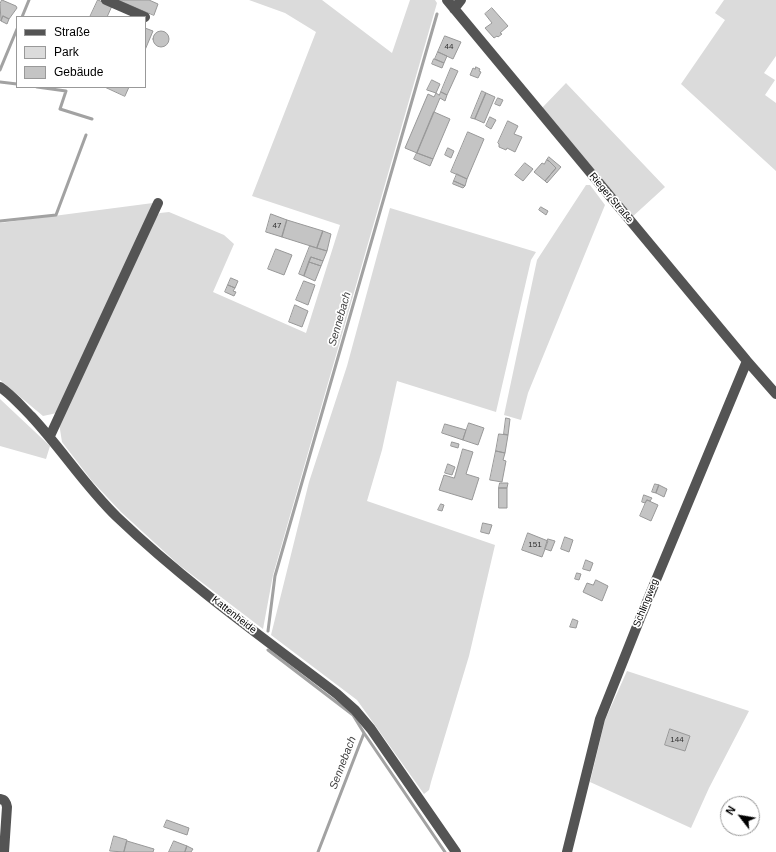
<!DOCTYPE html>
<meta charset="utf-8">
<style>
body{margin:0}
#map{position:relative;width:776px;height:852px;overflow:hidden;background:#fff;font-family:Helvetica,sans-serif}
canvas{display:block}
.legend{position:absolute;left:16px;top:16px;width:130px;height:72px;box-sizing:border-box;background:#fff;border:1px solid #999;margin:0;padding:5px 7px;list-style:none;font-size:12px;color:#000}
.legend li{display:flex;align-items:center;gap:8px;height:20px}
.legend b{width:20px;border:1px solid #999}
.north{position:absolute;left:720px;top:796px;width:40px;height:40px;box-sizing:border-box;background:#fff;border:1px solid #999;border-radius:50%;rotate:301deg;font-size:11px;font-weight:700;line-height:16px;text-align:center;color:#000}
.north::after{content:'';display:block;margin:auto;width:14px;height:18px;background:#000;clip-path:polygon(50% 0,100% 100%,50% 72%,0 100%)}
</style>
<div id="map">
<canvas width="776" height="852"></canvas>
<ul class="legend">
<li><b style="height:5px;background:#545454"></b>Straße</li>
<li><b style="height:11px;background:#dbdbdb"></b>Park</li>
<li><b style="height:11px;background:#c4c4c4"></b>Gebäude</li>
</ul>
<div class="north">N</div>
</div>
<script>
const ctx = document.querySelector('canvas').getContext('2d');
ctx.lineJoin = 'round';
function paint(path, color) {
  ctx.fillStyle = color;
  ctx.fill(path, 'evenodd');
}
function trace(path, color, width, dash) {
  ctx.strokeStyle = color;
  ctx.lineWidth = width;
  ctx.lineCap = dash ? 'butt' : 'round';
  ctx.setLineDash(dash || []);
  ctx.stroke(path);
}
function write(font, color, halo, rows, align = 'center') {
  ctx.font = font + ' Helvetica,sans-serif';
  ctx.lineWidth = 3.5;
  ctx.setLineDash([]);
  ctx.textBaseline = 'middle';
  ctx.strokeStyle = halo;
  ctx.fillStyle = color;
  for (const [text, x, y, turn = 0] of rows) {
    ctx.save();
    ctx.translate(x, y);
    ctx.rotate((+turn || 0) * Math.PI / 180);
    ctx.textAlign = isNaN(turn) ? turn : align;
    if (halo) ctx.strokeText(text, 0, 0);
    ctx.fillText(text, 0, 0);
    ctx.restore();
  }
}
paint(new Path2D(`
 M249 0H322L392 53 410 0H435L437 3 273 575 263 629 179 565 121 512 92 481 62 442 59 423 152 220 160 213 169 212 224 235 234 244 213 292 306 333 340 225 252 196 316 32 285 13Z
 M724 0H776V56L764 73 775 80 765 95 776 103V171L681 84 725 20 715 13Z
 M566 83 665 187 631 218 541 109Z
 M586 185H590L605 205 528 393 521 420 504 415 537 260Z
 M153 203 57 413 43 416 0 380V223Z
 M390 208 536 252 531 260 496 412 397 381 382 450 367 501 495 545 469 656 431 782 429 790 424 794 357 700 271 635 309 482 347 366Z
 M0 399 50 446 46 459 0 446Z
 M627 671 749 711 709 788 691 828 590 782 605 720ZM670 729 690 736 685 751 665 745Z`), '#dbdbdb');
trace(new Path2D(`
 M22 17 29 0
 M0 70 17 29
 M0 82 17 84
 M37 87 66 91 60 109 92 119
 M0 221 56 215 86 135
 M268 631 275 576 437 14
 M268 650 353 715 364 733 318 852
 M364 733 445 852`), '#a2a2a2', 3);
const building = new Path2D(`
 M2 0 16 6 17 8 9 19 3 16 1 21 0 4Z
 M98 0 112 6 107 17H90Z
 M118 0H149L158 4 154 15Z
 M492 8 508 26 500 33 502 34 498 37 497 36 494 38 485 28 492 23 485 14Z
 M3 16 9 19 7 24 1 21Z
 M145 28 153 31 145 50Z
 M153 39a8 8 0 1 1 16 0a8 8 0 1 1-16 0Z
 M445 36 461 42 453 59 438 52Z
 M438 52 447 56 444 63 435 59Z
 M434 59 444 63 442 68 432 64Z
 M476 67 480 69 479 71 481 72 478 78 470 75 473 68 475 69Z
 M451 68 458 71 447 95 441 92Z
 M432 80 440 84 436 93 427 90Z
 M105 87H129L125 96Z
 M482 91 486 93 475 119 471 118Z
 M441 92 447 95 445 101 440 98 417 153 405 148 428 94 434 97 436 93 439 95Z
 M486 93 495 97 484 123 475 119Z
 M498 98 503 100 500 106 495 104Z
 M434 112 450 119 433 159 417 153Z
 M490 117 496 120 491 129 486 126Z
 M508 121 518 126 514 134 522 137 515 152 507 148 506 150 499 147V144L498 143Z
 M468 132 484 139 467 179 451 172Z
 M448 148 454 151 451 158 445 155Z
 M417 153 433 159 430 166 414 159Z
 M549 157 561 167 547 183 545 181 556 168 549 161 547 160Z
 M547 160 549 161 556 168 545 181 534 172 542 163 544 164Z
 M525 163 533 169 523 181 515 175Z
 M457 174 467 179 465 186 454 181Z
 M454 181 465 186 463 188 453 184Z
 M541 207 548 211 546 215 539 210Z
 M271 214 287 220 282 237 266 232Z
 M287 220 323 231 317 248 282 237Z
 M323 231 331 234 327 251 317 248Z
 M310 246 327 251 323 261 311 257 304 276 299 274Z
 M276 249 292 255 284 275 268 269Z
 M311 257 323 261 321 266 309 262Z
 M309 262 321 266 315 281 304 276Z
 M231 278 238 281 235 288 228 285Z
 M304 281 315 285 308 305 296 300Z
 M228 285 235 288 233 291 236 292 234 296 225 292Z
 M295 305 308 311 302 327 289 322Z
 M506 418 510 419 508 435 504 434Z
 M469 423 484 428 478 445 463 440Z
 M445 424 466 430 463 440 442 433Z
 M499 434 508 435 505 453 496 451Z
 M452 442 459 444 458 448 451 446Z
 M463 449 473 452 466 474 479 478 472 500 439 490 444 475 454 478Z
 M496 451 505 453 503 460 506 461 502 482 490 480Z
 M448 464 455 467 452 475 445 473Z
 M500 483H508L507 488H499Z
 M655 484 659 485 656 493 652 492Z
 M659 485 667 489 664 497 656 493Z
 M499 488H507V508H499Z
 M644 495 652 498 650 501 647 500 645 503 642 502Z
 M647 500 658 505 651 521 640 516Z
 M441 504 444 505 442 511 438 510Z
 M483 523 492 525 489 534 481 532Z
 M528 533 548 541 542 557 522 550Z
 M565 537 573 540 569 552 561 549Z
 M548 539 555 541 551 551 545 549Z
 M586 560 593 563 590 571 583 569Z
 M577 573 581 574 579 580 575 579Z
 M596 580 608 586 602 601 583 592 587 583 593 585Z
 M573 619 578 621 576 628 570 627Z
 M670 729 690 736 685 751 665 745Z
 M167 820 189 828 187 835 164 827Z
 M114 836 127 840 124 852 110 851Z
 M127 841 154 849 153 852H124Z
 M174 841 187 846 185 852H169Z
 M187 846 193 849 191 852H185Z`);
paint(building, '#c4c4c4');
trace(building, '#989898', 1);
trace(new Path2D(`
 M106 0 145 17
 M447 0 747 361 776 394
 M454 9 461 0
 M0 387C12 395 21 406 31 416 61 448 85 486 117 517 185 582 262 637 337 694L355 710 371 729 456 852
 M50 436 158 203
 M0 799C5 800 6 802 7 807L4 852
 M567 852 600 719 641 616 747 361`), '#545454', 10);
write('8px', '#313131', null, [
 ["44",449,47],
 ["47",277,226],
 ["151",535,545],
 ["144",677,740]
]);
write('10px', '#000', '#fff', [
 ["Rieger Straße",611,198,50],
 ["Schlingweg",646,603,-68],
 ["Kattenheide",234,615,38]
]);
write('italic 11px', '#434343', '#fff', [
 ["Sennebach",340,319,-74],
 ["Sennebach",343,763,-69]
]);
</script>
